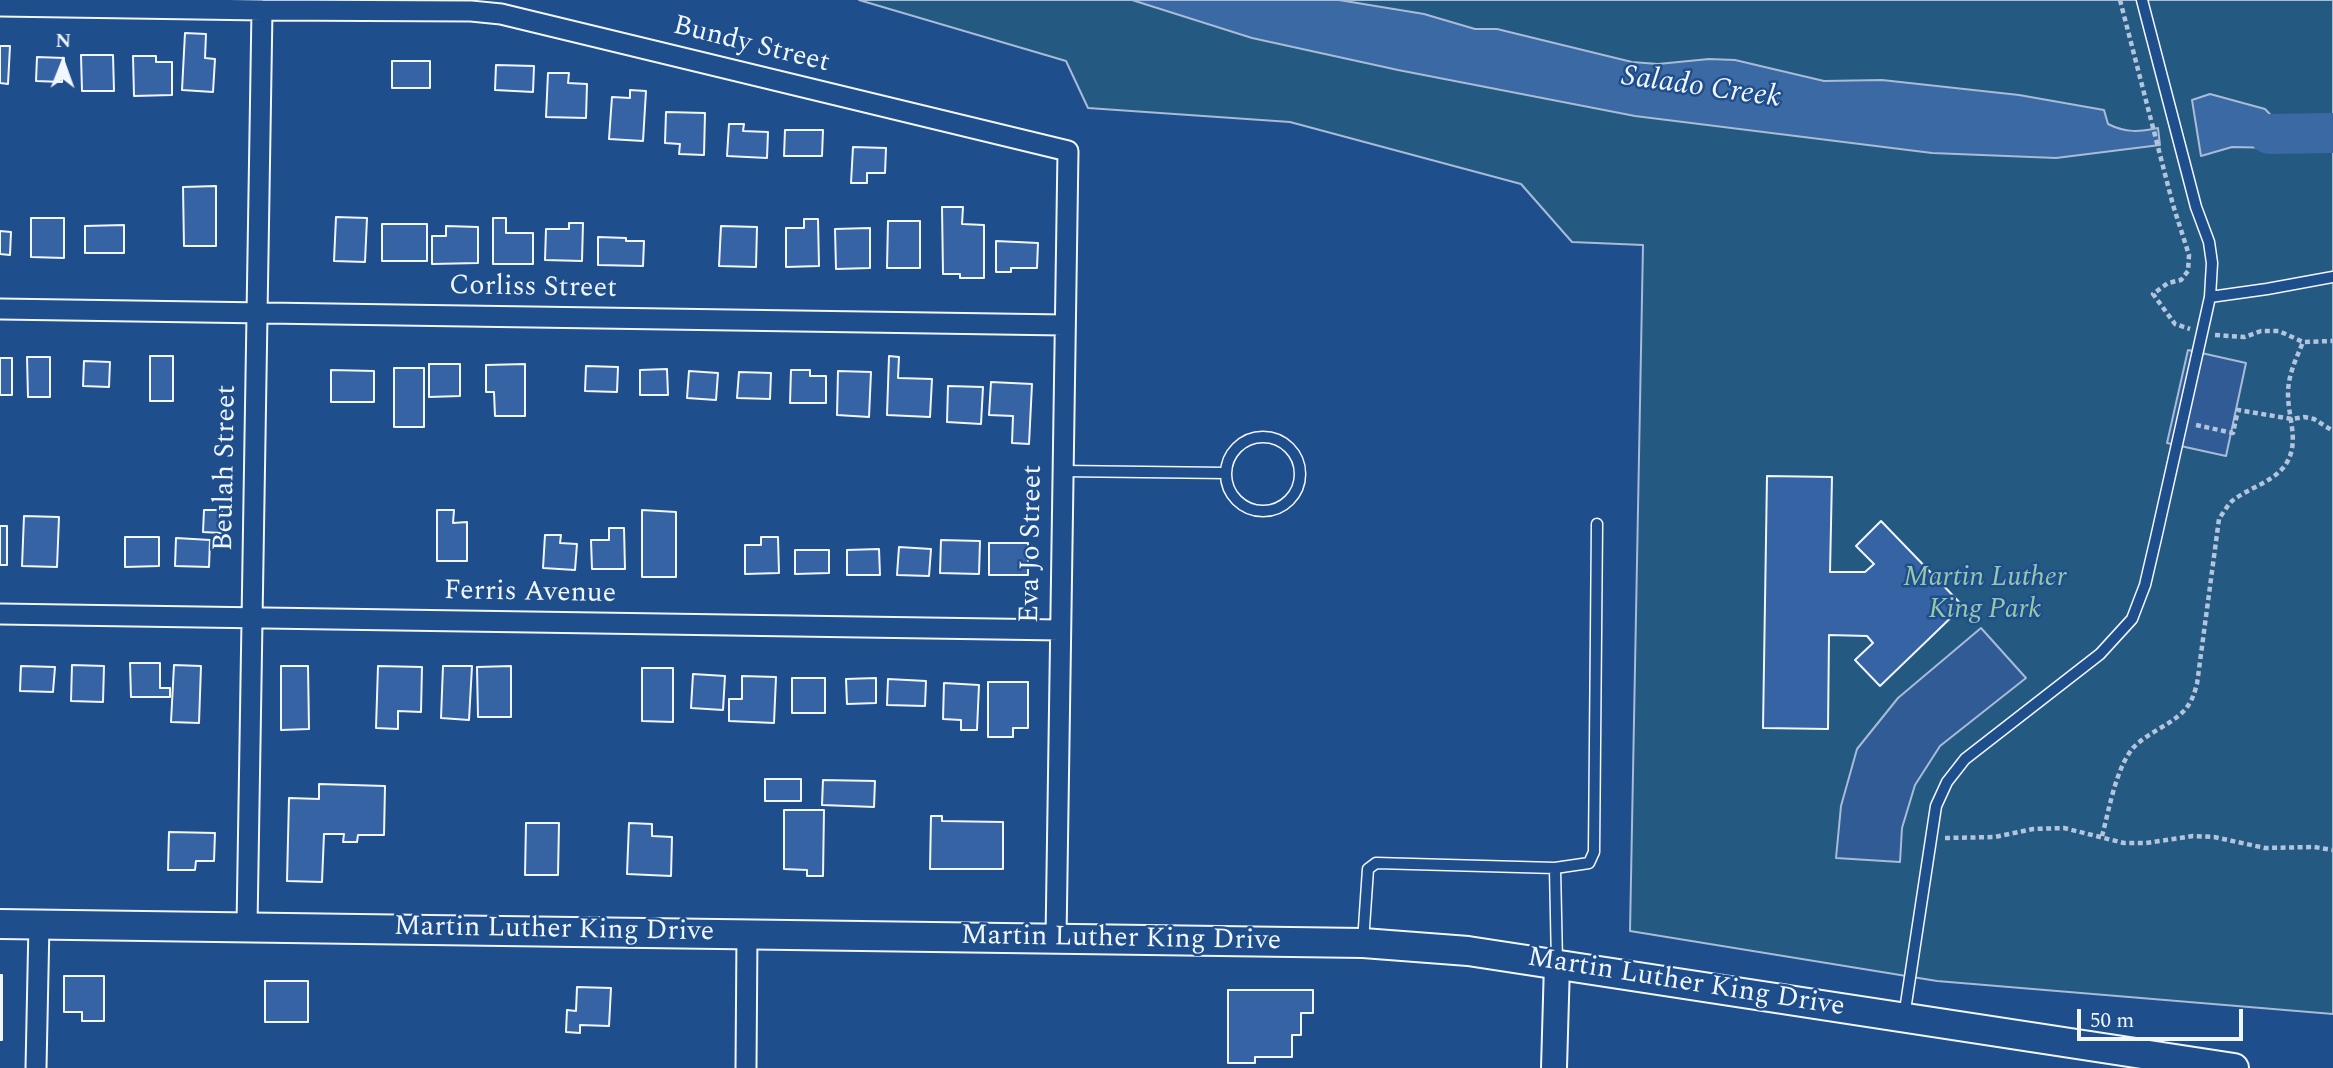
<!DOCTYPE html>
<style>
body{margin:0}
#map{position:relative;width:2333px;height:1068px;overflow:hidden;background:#1f4e8c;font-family:Spectral,serif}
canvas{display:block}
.north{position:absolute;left:28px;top:28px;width:70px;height:70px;-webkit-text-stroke:5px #1f4e8c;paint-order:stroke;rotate:1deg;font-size:19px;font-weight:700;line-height:28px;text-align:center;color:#f2f6ff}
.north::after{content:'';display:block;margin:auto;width:24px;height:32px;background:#f2f6ff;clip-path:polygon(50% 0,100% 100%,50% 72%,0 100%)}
.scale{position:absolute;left:2077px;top:1009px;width:166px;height:32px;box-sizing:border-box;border:4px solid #f2f6ff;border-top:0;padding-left:9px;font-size:21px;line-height:24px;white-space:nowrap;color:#f2f6ff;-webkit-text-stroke:5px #1f4e8c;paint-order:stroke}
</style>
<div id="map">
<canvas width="2333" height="1068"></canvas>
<div class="north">N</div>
<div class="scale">50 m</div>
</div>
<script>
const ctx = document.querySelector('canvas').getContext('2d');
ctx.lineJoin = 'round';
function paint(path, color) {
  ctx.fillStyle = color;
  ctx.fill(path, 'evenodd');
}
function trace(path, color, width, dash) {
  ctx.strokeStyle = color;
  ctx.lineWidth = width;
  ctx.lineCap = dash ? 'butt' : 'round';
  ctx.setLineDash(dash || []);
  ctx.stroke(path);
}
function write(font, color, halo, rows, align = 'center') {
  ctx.font = font + ' Spectral,serif';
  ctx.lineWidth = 5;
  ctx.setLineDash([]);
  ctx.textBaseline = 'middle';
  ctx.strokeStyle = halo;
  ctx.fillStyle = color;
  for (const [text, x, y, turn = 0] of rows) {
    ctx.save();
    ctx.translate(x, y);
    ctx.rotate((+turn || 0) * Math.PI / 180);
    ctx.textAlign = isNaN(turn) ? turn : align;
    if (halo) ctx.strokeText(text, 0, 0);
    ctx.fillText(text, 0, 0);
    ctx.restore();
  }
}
const green = new Path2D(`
 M859 0H2333V1014L1937 981 1630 931 1643 245 1572 242 1521 184 1290 122 1088 108 1066 61Z`);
paint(green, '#245a82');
trace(green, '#a8bbd7', 2);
const parking = new Path2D(`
 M2188 350 2246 363 2226 456 2167 443Z
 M1981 628 2026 678 1940 746 1915 785 1902 828 1900 862 1836 858 1841 806 1857 749 1898 698Z`);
paint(parking, '#305b95');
trace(parking, '#a8bbd7', 2);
const water = new Path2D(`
 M1132 0H1339L1424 14 1475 29H1497L1632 62 1658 64 1709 59 1735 60 1824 81 1882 80 2019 95 2104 110 2108 124C2126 133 2139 132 2158 128L2160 145 2056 158 1932 153 1635 116 1398 70 1252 38Z
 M2210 94 2265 109 2282 127 2333 134V149L2232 147 2201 156 2192 100Z`);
paint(water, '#3b69a3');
trace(water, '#a8bbd7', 2);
trace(new Path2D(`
 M2269 134 2333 133`), '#3b69a3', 40);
const building = new Path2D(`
 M185 33 206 34 205 58 215 59 213 92 182 90Z
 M0 46H10L8 84 0 83Z
 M81 55H113L114 91H82Z
 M133 56H156V62H172V95L134 96Z
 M37 57 64 58 62 82 36 81Z
 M392 61H430V88H392Z
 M496 65 534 66 533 92 495 90Z
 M548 73H569L568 83 587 84 586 118 546 117Z
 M630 90 646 91 643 141 609 139 612 97 630 98Z
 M666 112 705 113 704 155 679 154 680 144 665 143Z
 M729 124H744L743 131 768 132 767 158 727 156Z
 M785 130H823L822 156H784Z
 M853 147 886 148 885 173H867V183H851Z
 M216 186V246H184L183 187Z
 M942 207H963L962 224 984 225V278H960V274H943Z
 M336 217 367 218 365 262 334 261Z
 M31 218H64V258L31 257Z
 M493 218H506V233H533V264H493Z
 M804 219H818L819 266 786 267V228H804Z
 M888 221H920V268H887Z
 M569 223H583L582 261 545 260 546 229H569Z
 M382 224H427V261H382Z
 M124 225V253H85V226Z
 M446 226 478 227V263L432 264V236H446Z
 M721 226 757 227 756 267 719 266Z
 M870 228V268L836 269 835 229Z
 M0 231 11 232 10 255 0 254Z
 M598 237 626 238V241H644L643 266 598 265Z
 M996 241 1038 243 1037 268H1011V272H996Z
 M150 356H173V401H150Z
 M889 356 899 357 898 378 932 379 930 417 887 415Z
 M27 357H50V397H28Z
 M0 358H12V395H0Z
 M84 361 110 362 109 387 83 386Z
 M429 364H460V396L429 397Z
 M525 364V416H495L494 392H486V365Z
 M586 366 618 367 617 392 585 391Z
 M394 368H424V427H394Z
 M667 369 668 395H640V370Z
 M331 370 374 371V402H331Z
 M791 370H810V376H826V403H790Z
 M689 371 718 373 716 400 687 398Z
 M838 371 871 372 869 417 837 415Z
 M739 372 771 373 770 399 737 398Z
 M991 382 1032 384 1029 444 1012 443 1013 416 989 415Z
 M948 386 983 387 981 424 947 422Z
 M1767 476 1832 477 1830 572H1865L1874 564 1856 546 1881 521 1963 606 1880 686 1855 660 1873 643 1867 636 1829 635 1828 729 1763 728Z
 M204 510H222L221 533 203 532Z
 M437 510H454L453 523 467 522V561H437Z
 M642 510 676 512V577H642Z
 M24 516 59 517 57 567 22 566Z
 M0 526H7V565H0Z
 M609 528H624L625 569H592L591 540H609Z
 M545 535H561L560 543 577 544 575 570 543 568Z
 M125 537H159V566L125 567Z
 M761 537H778L779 573 745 574V545H761Z
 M176 538 210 540 209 567 175 566Z
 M941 540 980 541 979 574 940 573Z
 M989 543H1028V575H989Z
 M899 547 931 549 929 576 897 575Z
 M879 549 880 575H847V550Z
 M795 550H829V573L795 574Z
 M130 663H160V688H170V697H131Z
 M72 665 104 666 103 702 71 701Z
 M174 665 201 666 199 723 171 722Z
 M21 666 55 667 53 692 20 691Z
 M281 666H308L309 729 281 730Z
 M378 666 422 667 421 712 398 711V729L376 728Z
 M443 666H472L469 720 441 718Z
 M511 666V717H478L477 667Z
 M642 668H673V722L642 721Z
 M693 674 725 676 723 710 691 708Z
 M742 676 776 677 774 723 729 721V699H742Z
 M792 678H825V713H792Z
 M876 678V703L847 704 846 679Z
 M888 679 926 681 925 706 887 705Z
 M988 682H1028V728H1013V737H988Z
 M944 683 979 685 977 730H961V720L943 719Z
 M765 779H801V801H765Z
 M823 780 875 781 874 807 822 805Z
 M319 784 385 786 384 835H358L357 842H343L344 834H324L322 882 287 881 289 798 319 799Z
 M784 810H824L823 876H807V870L784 869Z
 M931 816H942V821L1003 822V869H930Z
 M526 823H559L558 875H525Z
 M629 823 652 824V836L672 837 671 876 627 874Z
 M169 832 215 833 214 861H196L195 870H168Z
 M0 975H2V1040H0Z
 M64 976H104V1021H82V1012H64Z
 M265 981H308V1022H265Z
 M577 987 611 988 609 1026 580 1025V1033L566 1032 567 1010 576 1011Z
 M1228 990H1313V1013H1301V1035H1292V1057H1255V1063H1228Z`);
paint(building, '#3563a3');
trace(building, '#f2f6ff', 2);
const service = new Path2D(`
 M2210 297 2267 289 2333 277
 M1226 474a37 37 0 1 1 74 0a37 37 0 1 1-74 0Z
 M1062 471 1226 473
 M1555 868 1557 963
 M1363 942 1368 869 1376 863 1555 868 1589 863 1594 852 1597 524
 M1904 1017 1936 806 1947 782 1965 759 2100 654 2132 619 2145 585 2156 538 2210 297 2212 263 2209 242 2196 207 2142 0`);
const minor = new Path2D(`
 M0 6 262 10 471 11 501 14 1068 151 1056 939
 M0 309 1064 325
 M0 614 1060 630
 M247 926 262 10
 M36 1068 39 924
 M746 1068 747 934`);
const tertiary = new Path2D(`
 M1554 1068 1557 964`);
const secondary = new Path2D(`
 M0 924 1363 943 1468 951 2234 1068`);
trace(service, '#f2f6ff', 13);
trace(minor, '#f2f6ff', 23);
trace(tertiary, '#f2f6ff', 28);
trace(secondary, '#f2f6ff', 32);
trace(new Path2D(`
 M2120 0 2173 205 2189 255 2188 271 2181 280 2168 283 2153 294 2175 324 2190 329
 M2215 335 2245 337 2261 331H2279L2303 342 2333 341
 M2196 425 2233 433 2238 410 2292 419 2304 417 2314 419 2333 431
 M2102 836C2109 810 2116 768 2133 748 2148 731 2178 723 2189 704 2193 698 2195 691 2197 684L2219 519C2223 513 2227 506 2232 501 2248 488 2274 482 2286 464 2300 442 2288 418 2288 394 2288 375 2296 359 2303 342
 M1945 838 1995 837 2033 829 2064 828 2124 843H2146L2193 836 2214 837 2265 848 2314 847 2333 850`), '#b3c4dc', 4.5, [5, 3.5]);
trace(service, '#1f4e8c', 10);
trace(minor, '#1f4e8c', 19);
trace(tertiary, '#1f4e8c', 24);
trace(secondary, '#1f4e8c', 28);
write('28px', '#f2f6ff', '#1f4e8c', [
 ["Bundy Street",751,46,14],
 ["Corliss Street",533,289,1],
 ["Beulah Street",227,468,-89],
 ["Eva Jo Street",1033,544,-89],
 ["Ferris Avenue",530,594,1],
 ["Martin Luther King Drive",554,931,1],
 ["Martin Luther King Drive",1121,940,1],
 ["Martin Luther King Drive",1686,984,9]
]);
write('italic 28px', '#97c8a6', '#1f4e8c', [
 ["Martin Luther",1985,580],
 ["King Park",1985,612]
]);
write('italic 30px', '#f2f6ff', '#1f4e8c', [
 ["Salado Creek",1701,89,8]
]);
</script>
